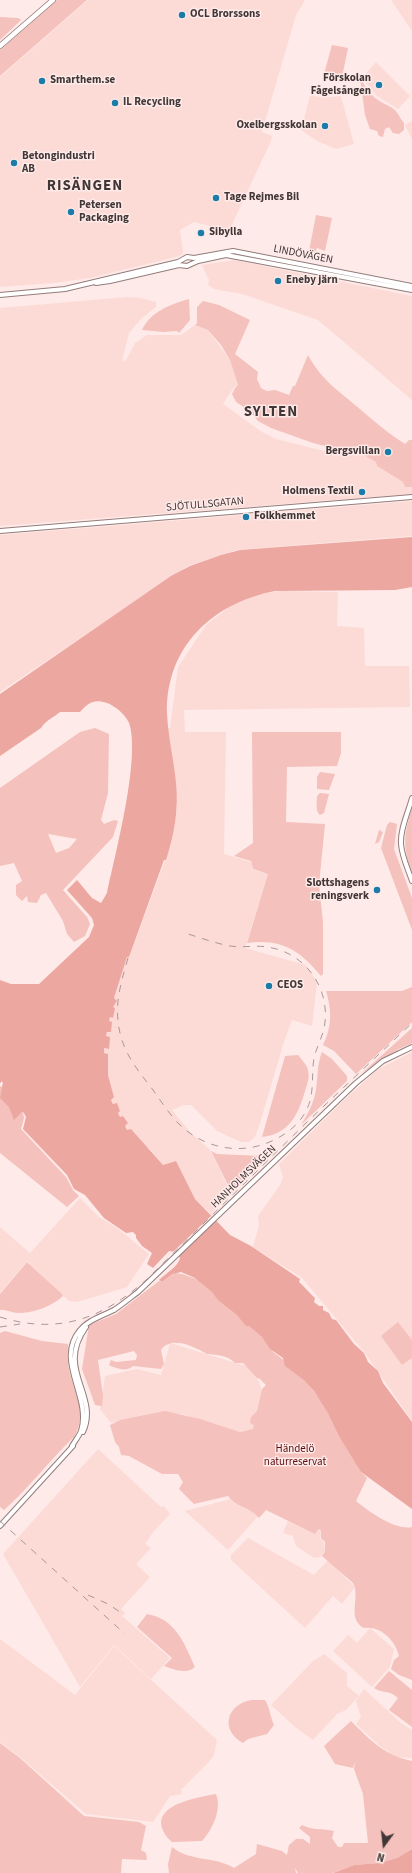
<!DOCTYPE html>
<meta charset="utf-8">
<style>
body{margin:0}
#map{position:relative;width:412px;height:1873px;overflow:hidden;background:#feeae8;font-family:"Source Sans 3",sans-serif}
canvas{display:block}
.north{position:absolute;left:364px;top:1825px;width:40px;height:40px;-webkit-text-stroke:3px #feeae8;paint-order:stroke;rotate:195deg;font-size:11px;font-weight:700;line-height:16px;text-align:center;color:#403635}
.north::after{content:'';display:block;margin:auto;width:14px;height:18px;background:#403635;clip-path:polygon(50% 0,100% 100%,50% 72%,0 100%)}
</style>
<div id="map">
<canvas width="412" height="1873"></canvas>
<div class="north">N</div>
</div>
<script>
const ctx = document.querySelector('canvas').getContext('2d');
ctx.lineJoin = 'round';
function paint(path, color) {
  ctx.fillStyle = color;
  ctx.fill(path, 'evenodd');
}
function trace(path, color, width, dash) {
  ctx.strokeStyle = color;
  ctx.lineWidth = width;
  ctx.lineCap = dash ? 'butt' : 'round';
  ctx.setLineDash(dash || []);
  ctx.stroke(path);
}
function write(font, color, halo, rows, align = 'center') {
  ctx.font = font + ' "Source Sans 3",sans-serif';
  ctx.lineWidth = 3;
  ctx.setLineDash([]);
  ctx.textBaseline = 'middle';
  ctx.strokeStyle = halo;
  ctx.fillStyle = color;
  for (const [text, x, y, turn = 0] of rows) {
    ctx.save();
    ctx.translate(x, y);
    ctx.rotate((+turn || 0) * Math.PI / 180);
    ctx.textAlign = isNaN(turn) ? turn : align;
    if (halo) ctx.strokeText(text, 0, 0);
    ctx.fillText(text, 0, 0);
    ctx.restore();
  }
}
paint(new Path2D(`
 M88 0H305L296 15 262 132 272 136 271 141 229 231 194 222 180 230 183 251 182 255 176 257 90 278 54 283 0 287V77Z
 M391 0H412V31L397 9Z
 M376 62 410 96 398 109 377 96 362 78Z
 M312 95 322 98 341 96 354 144 336 149 317 141 301 130 310 96Z
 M412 121V139L405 125Z
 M234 260 412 296V400L318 320 242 294 214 289 208 285 209 280 202 265Z
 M127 297 141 298 156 302V307L141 319 129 333 122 361 126 360 135 343 147 335H181L195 325 208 330 230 360 238 385 234 387 223 404 262 432 276 439 340 455 362 454 376 462 377 466 403 482 405 487H412V494L0 526V308Z
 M412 501V536L236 550 188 566 0 692V535Z
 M281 591 338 592 337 626 364 628 365 666H409L410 707 184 710 185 732H226L224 854 251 862 253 870 268 874 245 948 306 965 317 982 312 1026 292 1020 283 1045 260 1123 255 1137 249 1142H241L217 1131 191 1105H184L172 1110 190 1132 210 1150 231 1193 211 1214 195 1199 176 1161 163 1165 149 1148 147 1149 133 1131 127 1130 125 1126 128 1123 123 1116 120 1117 111 1099 114 1097 108 1075V1054L104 1053V1048L108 1049 106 1036 112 1022H109L110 1017 113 1018V1007L116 1003 114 999 127 956 129 957 170 847 177 809V793L168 728H170L178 667 206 625 233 604 255 595Z
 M412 1052V1340L398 1322 402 1365 412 1358V1421L365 1353 302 1278 253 1247 259 1225 258 1216 280 1185 283 1177 279 1164 344 1100 377 1070Z
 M80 1198 99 1217 117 1228 149 1254 127 1287 77 1302 69 1301 27 1261 0 1293V1227L30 1253Z
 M170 1343 249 1367 257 1378 262 1390 257 1411 251 1417 255 1426 253 1429 240 1432 182 1414 120 1420 111 1423 100 1409 105 1376 137 1369 161 1375Z
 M98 1449 161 1507 164 1506 170 1514 154 1531 145 1544 151 1548 136 1564 150 1577 121 1609 125 1613 122 1616 170 1658 151 1679 114 1645 80 1687 3 1554Z
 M234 1498 259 1515 228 1550 185 1511Z
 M288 1521 315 1534 319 1530 321 1532 320 1538 324 1542 325 1552 320 1557 314 1558 296 1546 293 1536 283 1533Z
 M248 1538 314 1575 328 1560 355 1587 342 1604 333 1596 305 1628 231 1560V1555Z
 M370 1628 394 1649 390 1667 372 1687 333 1651 348 1635 357 1643Z
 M0 1639 75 1695 114 1646 217 1740 214 1755 208 1763 181 1790 182 1794 170 1796 153 1822 86 1814 20 1757 0 1742Z
 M324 1654 347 1673V1686L359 1696 346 1710 337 1714 313 1740 295 1727 271 1705 313 1661Z
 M364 1689 401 1723 412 1730V1758L397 1757 381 1747 356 1724 361 1717 356 1701Z`), '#fcdbd7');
paint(new Path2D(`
 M57 0H87L0 76V50Z
 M0 17 18 18 21 20 0 40Z
 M332 45 348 48 342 77 324 74Z
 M360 78C365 86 370 95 378 100 384 104 390 106 395 110 399 114 400 119 404 123V130L399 134 393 133 389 127 385 129 383 137 379 136 377 131 370 129 365 115Z
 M316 215 332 218 325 251 317 248 315 253 309 251Z
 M189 299 190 320 179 333 177 331 163 332 142 330C150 312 171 304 189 299Z
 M203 301 219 305 250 320 235 354 258 372 257 379 261 388 267 391 275 390 289 395 293 386H295L308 355C322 381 339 391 361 410 375 422 389 434 405 444L409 440H412V487H405L403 482 377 466 376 462 362 454H356L313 443 271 428 258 421 250 411 236 402 232 394 235 388 238 385 230 360 221 345 208 330 195 325 197 323V307Z
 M95 728 109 734 108 793 101 820 104 824 114 820 118 821 113 837 63 890 87 917 90 924 85 936 74 942 67 934 63 921 46 893 41 895 37 903 28 902 27 896 22 901 16 895V885L22 881 14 863 0 866V788L80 732ZM48 834 77 839 69 848 56 853Z
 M252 732H341V753L337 766 287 767 286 822 325 824 319 885 323 922V974L321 976C300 950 281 938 247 943L268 874 253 869 251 861 234 856 253 843Z
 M320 772 335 774 329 790 317 789V777Z
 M320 793 329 794 324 813 320 815C315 811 317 803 317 796Z
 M412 808V873C402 846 404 834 412 808Z
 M390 822 397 824 394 849 412 898V930L381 848 387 825Z
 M379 830 383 832 379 842 375 844Z
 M412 987V1022L356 1074 334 1051 323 1045C332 1027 332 1010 326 991H402Z
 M412 1028V1043L399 1049 361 1074Z
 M322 1052 332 1059 347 1076V1081L301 1125C308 1114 314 1102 316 1090 318 1077 317 1064 322 1052Z
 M298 1055C301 1059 307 1065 308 1070 310 1078 307 1084 305 1091 298 1115 289 1134 262 1137L285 1056Z
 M0 1057 28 1105 24 1129H23C25 1124 28 1118 24 1112H21L23 1113 24 1118 21 1129 66 1177 73 1190 79 1196 67 1207 0 1153V1086L2 1087 3 1083 2 1081 0 1083Z
 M211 1151 217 1154 261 1156 262 1163 232 1193Z
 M27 1262 62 1294 63 1296C51 1307 33 1313 18 1313 12 1313 4 1309 0 1310V1294Z
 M175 1273 182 1274 199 1280 262 1337 273 1352 285 1361 288 1368 307 1382 324 1405 361 1472 367 1478 356 1501C368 1511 396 1531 412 1527V1680L399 1675 391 1669 394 1660 399 1656C395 1640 381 1626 364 1628 346 1619 361 1597 353 1583L322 1556 325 1552V1542L321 1538V1531L319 1529 315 1534 266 1510 259 1518C250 1507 236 1507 228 1496L194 1504 179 1489 183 1482 178 1474H162L129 1456 121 1455 119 1447 115 1442 110 1425 120 1420 165 1411 200 1419 240 1432 253 1429 254 1425 250 1423 251 1417 257 1411 262 1389 266 1385 260 1379 257 1378 243 1363H235C227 1355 218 1355 207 1354 195 1347 171 1335 161 1350L164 1364 161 1369 133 1366C127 1372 117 1369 109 1365L111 1360 116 1362 136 1360 137 1355 134 1351 98 1360 103 1395 102 1406 95 1405 82 1369 89 1325 116 1314 159 1281 162 1282Z
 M398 1322 412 1340V1358L402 1365 381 1336Z
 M5 1331 42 1341 68 1344C68 1352 67 1361 69 1369 75 1397 88 1410 74 1438H73C49 1461 29 1488 4 1510L0 1507V1333Z
 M147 1614C176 1619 184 1643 195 1667 187 1675 173 1669 164 1666L172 1658 137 1627Z
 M389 1671 412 1690V1727L389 1710 398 1698C388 1689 383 1694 374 1688Z
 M251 1700H265C270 1708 270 1716 274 1725L267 1734 248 1739 243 1743C220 1730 226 1705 251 1700Z
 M351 1721C371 1741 384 1755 412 1761V1849L397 1858 379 1863 354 1865 332 1873H298L295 1868 296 1873H169L168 1864 172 1847C190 1862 215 1856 234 1868L256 1854 257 1844 282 1851 287 1855 289 1845 296 1839H303L310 1844V1837L299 1828 302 1825C313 1831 323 1828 334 1831L332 1838 338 1847H342L344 1843H368L363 1794 354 1769 355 1761 362 1745 355 1761 353 1768 335 1764 324 1746Z
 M0 1743 20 1758 84 1816 130 1821 139 1822 146 1826 141 1850 146 1853 147 1860 122 1859 121 1873H0Z
 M216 1794C222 1809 213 1829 202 1841L172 1842C166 1837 162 1831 161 1823 161 1803 200 1797 216 1794Z`), '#f4c1bc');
paint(new Path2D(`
 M412 537V587L395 590 275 591C213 603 166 646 167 713 168 737 174 760 176 783 179 808 174 836 166 860H164L129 957H127L114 998 117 1001 113 1007 115 1008 113 1018 110 1017 109 1021 112 1022 111 1032H107L106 1036 110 1037 109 1049 104 1048V1053L108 1054V1075L114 1097 111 1100 113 1104 117 1103 120 1111 118 1113 120 1117 123 1116 128 1123 125 1126 127 1130 131 1129 163 1165 176 1161 195 1199 230 1235 251 1246 300 1279 299 1282C305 1287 309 1293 315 1298L314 1302 319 1306H323V1310L329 1313 332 1319 336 1320 354 1344 364 1353 368 1362 378 1371 383 1383 412 1422V1509L361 1472 339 1436 328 1413 314 1391 305 1381 285 1366 283 1358 270 1349 262 1337 249 1326H246L237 1315 218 1300 212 1292 195 1278 181 1272 173 1274 162 1282 159 1280C166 1273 178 1267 180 1258L176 1252 169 1251 153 1268 147 1264 152 1253 142 1246 136 1238V1235L133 1232 126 1233 104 1218 85 1195 74 1189 67 1175 23 1129 26 1117 24 1113 22 1112 14 1120 9 1107 0 1098 3 1083 2 1081 0 1083V980L11 984H39L89 937 94 925 92 918 67 890 77 880 92 898 101 903 107 893C115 855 141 757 129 723 125 714 115 706 107 703 94 699 89 702 80 712H60C53 718 46 720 41 728L0 756V694L171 576 190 566 221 555 240 550Z
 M412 1849V1873H333L354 1865 379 1863 397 1858Z`), '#eda7a1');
paint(new Path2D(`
 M211 1216 216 1221 178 1257 173 1252Z`), '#feeae8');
const secondary = new Path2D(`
 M96 283 110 281 179 265 187 266 198 261 226 255 412 290
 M0 295 65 289 178 262 187 257 194 258 233 251 412 286
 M0 531 412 497
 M412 798C408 813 400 829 401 844 402 857 408 869 412 881
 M83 1432C100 1395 55 1370 86 1327
 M72 1446C75 1441 79 1436 81 1431 92 1397 54 1361 80 1330 88 1320 102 1316 114 1310 123 1304 130 1298 138 1292L356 1083 383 1061 412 1047
 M0 1526 73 1446`);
const primary = new Path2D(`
 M0 46 53 0`);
trace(secondary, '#937d7b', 6);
trace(primary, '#937d7b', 6);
trace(secondary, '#fff', 4);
trace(primary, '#fff', 4.5);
trace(new Path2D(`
 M128 958C120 986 113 1008 121 1037 127 1058 140 1073 153 1090 161 1101 169 1114 179 1124 204 1149 242 1156 274 1140 288 1133 300 1124 307 1109 315 1092 311 1075 314 1058 317 1045 324 1035 325 1022 329 986 304 952 267 947 255 945 242 948 230 946 214 943 198 937 182 932
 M0 1317C58 1335 102 1319 146 1280L307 1122 412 1023
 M0 1327 20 1324
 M0 1521 125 1634
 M88 1595 108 1604 123 1614`), '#a89897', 1, [7, 7]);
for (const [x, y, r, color] of [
 [182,15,4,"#1b7ca8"],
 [42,81,4,"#1b7ca8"],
 [379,85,4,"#1b7ca8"],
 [115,103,4,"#1b7ca8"],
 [325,126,4,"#1b7ca8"],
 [14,163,4,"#1b7ca8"],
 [216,198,4,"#1b7ca8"],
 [71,212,4,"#1b7ca8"],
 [201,233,4,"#1b7ca8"],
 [278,281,4,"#1b7ca8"],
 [388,452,4,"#1b7ca8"],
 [362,492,4,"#1b7ca8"],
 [246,517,4,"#1b7ca8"],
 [377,890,4,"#1b7ca8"],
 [269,986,4,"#1b7ca8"]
]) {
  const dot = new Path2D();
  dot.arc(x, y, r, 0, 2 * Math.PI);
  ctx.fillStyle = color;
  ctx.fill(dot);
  trace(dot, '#feeae8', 1.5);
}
write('bold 11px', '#403635', '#feeae8', [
 ["OCL Brorssons",190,15],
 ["Förskolan",371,79,"right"],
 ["Fågelsången",371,92,"right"],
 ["Smarthem.se",50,81],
 ["IL Recycling",123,103],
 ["Oxelbergsskolan",317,126,"right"],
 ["Betongindustri",22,157],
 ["AB",22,170],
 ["Tage Rejmes Bil",224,198],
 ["Petersen",79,206],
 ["Packaging",79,219],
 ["Sibylla",209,233],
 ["Eneby järn",286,281],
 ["Bergsvillan",380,452,"right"],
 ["Holmens Textil",354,492,"right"],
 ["Folkhemmet",254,517],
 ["Slottshagens",369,884,"right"],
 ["reningsverk",369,897,"right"],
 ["CEOS",277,986]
], 'left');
write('11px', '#403635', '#feeae8', [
 ["LINDÖVÄGEN",303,255,11],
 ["SJÖTULLSGATAN",205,505,-5],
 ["HANHOLMSVÄGEN",244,1177,-44]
]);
write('11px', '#5d0c10', '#feeae8', [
 ["Händelö",295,1450],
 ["naturreservat",295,1463]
]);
ctx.letterSpacing = '1px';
write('bold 15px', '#403635', '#feeae8', [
 ["RISÄNGEN",85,187],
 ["SYLTEN",271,413]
]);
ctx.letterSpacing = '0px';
</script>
